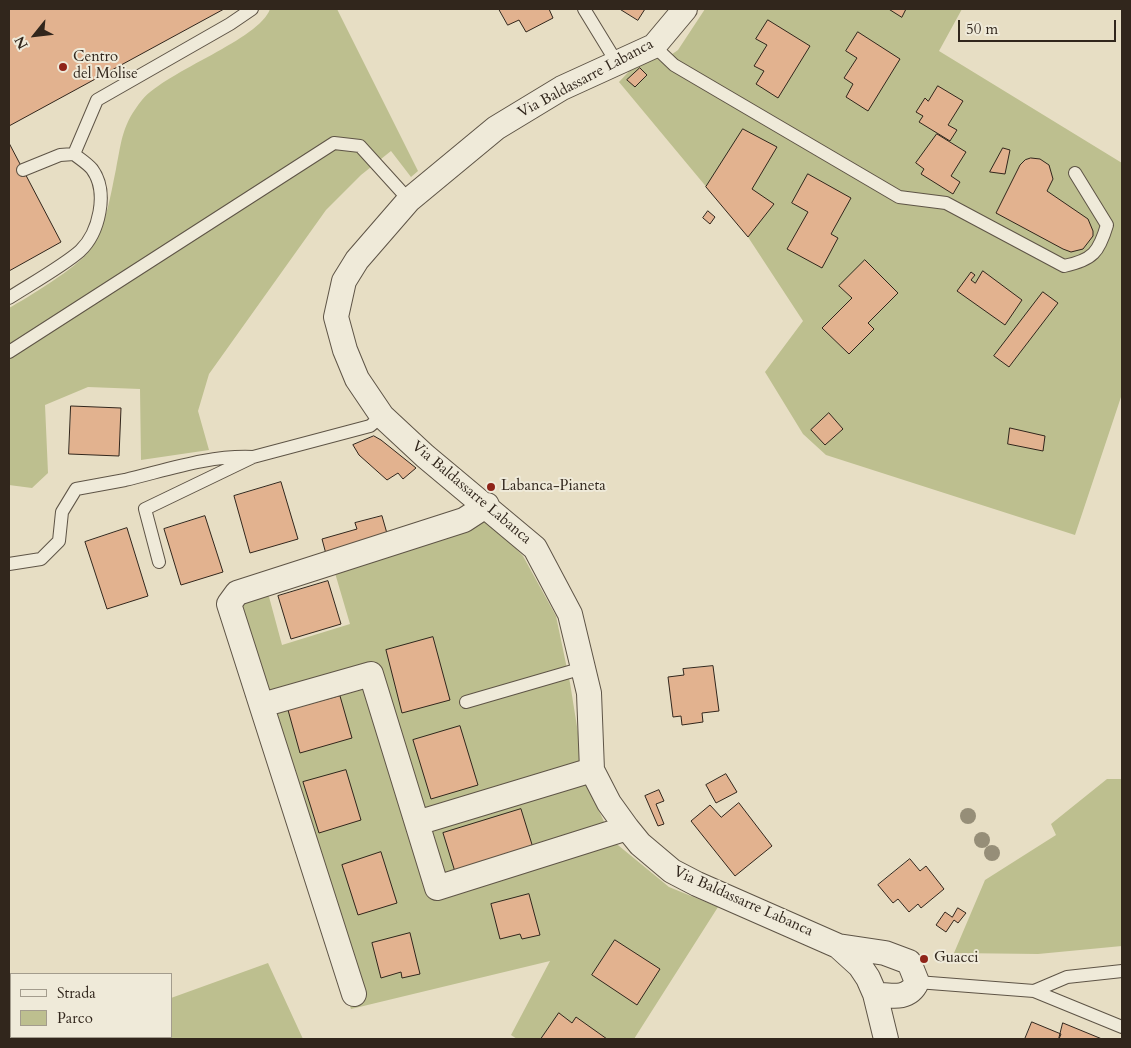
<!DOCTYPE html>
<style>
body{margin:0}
#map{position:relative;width:1131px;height:1048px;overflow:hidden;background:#e7dec4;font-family:Cardo,serif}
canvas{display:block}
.frame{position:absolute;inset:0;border:10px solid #31261c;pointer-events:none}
.legend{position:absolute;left:10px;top:973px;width:162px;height:65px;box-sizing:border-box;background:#efead9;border:1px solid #a39c8d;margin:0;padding:6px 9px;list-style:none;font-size:15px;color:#31261c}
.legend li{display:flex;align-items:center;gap:10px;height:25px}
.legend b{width:25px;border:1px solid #a39c8d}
.north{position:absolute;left:10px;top:10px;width:50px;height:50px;-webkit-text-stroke:4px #efead9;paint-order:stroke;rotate:241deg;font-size:14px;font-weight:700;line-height:20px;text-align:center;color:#31261c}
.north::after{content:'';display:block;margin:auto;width:18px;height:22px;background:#31261c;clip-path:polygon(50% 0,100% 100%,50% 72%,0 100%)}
.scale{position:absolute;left:958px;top:20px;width:158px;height:22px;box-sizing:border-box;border:2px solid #31261c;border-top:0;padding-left:6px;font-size:15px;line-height:18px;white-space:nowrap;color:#31261c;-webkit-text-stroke:4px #efead9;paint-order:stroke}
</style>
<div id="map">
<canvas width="1131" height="1048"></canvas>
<div class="frame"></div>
<ul class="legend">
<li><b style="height:6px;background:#efead9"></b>Strada</li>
<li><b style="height:14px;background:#bdbf8f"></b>Parco</li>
</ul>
<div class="north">N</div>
<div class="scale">50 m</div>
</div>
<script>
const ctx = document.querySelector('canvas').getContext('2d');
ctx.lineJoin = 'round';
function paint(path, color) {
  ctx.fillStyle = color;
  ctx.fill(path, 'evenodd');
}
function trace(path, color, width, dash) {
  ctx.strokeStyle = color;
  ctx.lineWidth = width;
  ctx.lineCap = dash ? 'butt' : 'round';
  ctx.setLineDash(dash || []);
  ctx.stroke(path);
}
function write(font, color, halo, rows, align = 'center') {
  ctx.font = font + ' Cardo,serif';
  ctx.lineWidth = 4;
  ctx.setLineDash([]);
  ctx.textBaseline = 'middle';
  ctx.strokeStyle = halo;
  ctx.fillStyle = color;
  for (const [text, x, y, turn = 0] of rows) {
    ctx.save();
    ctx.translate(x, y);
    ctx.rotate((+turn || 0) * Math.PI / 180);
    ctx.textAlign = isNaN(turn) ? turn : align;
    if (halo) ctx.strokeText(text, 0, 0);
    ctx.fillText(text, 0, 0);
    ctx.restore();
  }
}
paint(new Path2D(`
 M270 9H337L418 171 411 177 391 151 361 175 326 210 209 374 198 411 209 450 141 460 140 389 88 387 45 405 48 473 32 488 9 485V308C27 298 78 267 89 251 106 227 110 198 116 169 122 139 122 125 142 100 168 70 259 40 270 9Z
 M705 9H962L939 51 1122 163V394L1075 535 826 455 803 434 765 372 803 321 748 237 619 82 638 62 654 56 661 62 678 50Z
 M489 520 523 556 556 616 570 683 586 783 613 841 669 887 718 907 634 1039H517L511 1035 550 961 351 1009 220 610 268 593 282 645 350 624 335 573Z
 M1107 779H1122V946L1038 954 954 953 985 880 1056 835 1051 824Z
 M268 963 303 1039H59L65 1037H171V998Z`), '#bdbf8f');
const building = new Path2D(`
 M9 9H224L9 126Z
 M499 9H549L553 18 526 32 519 20 508 25Z
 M620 9H645L638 20Z
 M889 9H906L902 17Z
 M768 20 810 46 778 98 756 84 764 71 754 66 767 45 756 39Z
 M858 32 900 59 868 111 846 97 853 84 844 78 857 58 846 51Z
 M640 68 647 75 635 87 627 80Z
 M938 86 963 101 948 125 957 130 950 141 919 122 923 116 916 112 925 98 928 101Z
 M743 129 777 147 752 189 774 204 748 237 706 187Z
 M937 134 966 152 951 176 960 182 953 194 921 174 924 169 916 163Z
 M9 143 61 242 9 271Z
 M1003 148 1010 150 1005 174 990 172Z
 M1031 158 1040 159 1049 165 1053 179 1047 191 1088 219 1093 231V236L1083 249 1071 252 1063 249 996 213 1020 165 1025 160Z
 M808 174 851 198 831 234 838 238 822 268 787 249 808 212 792 203Z
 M708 211 715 217 710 224 703 218Z
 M865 260 898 293 868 323 874 329 849 354 822 328 852 298 839 286Z
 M983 271 1022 300 1005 325 957 291 971 272 975 275 971 280 975 283Z
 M1043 292 1058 303 1009 367 994 356Z
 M71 406 121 408 119 456 69 454Z
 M829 413 843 429 825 445 811 430Z
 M1010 428 1045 436 1043 451 1008 444Z
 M374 436 381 440 416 468 403 479 398 473 387 480 359 455 353 445Z
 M281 482 298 539 250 553 234 496Z
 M205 516 223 572 181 585 164 529Z
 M382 516 388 537 326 554 322 539 357 529 355 523Z
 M127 528 148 596 107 609 85 542Z
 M328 581 341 624 291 639 278 596Z
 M433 637 450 700 402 713 386 650Z
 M713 666 719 711 702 713 703 722 682 725 681 716 673 717 668 677 684 675 683 669Z
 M340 696 352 738 300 753 288 710Z
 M460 726 478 785 431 799 413 740Z
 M346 770 361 820 319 833 303 782Z
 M726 774 737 792 716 803 706 785Z
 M659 790 664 801 656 804 664 824 658 826 645 796Z
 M739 803 772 846 735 876 691 821 710 805 721 817Z
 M521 809 534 851 456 875 443 833Z
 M381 852 397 903 358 915 342 865Z
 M910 859 920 871 926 866 944 889 921 908 918 904 909 912 898 899 893 903 878 885Z
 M529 894 540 935 522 939 520 934 500 939 491 904Z
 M958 908 966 913 958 923 954 920 946 932 936 925 945 912 952 917Z
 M410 933 420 974 402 978 401 972 381 978 372 943Z
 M615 940 660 969 637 1005 592 975Z
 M559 1013 572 1023 576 1017 607 1039H541Z
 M1032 1022 1061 1034 1059 1039H1025Z
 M1063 1023 1102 1039H1059Z`);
paint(building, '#e2b28f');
trace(building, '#31261c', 1);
const service = new Path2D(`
 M584 9 617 63
 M654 46 674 65 899 197 946 203 1064 266C1093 260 1099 252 1107 225L1075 173
 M74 154 97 100 230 24 252 9
 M9 298C29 285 63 266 80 251 99 233 109 192 92 169 87 163 80 159 74 154L60 155 23 170
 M9 352 334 143 360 146 409 200
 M159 562 145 509 253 457 370 426 382 416
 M9 564 41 559 59 541 62 512 76 489C92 486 109 483 125 480 167 470 209 455 253 457
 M466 702 583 668
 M917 982 1034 991 1122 1027
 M1034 991 1067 977 1122 971`);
const minor = new Path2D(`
 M685 9 654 46 562 88 496 128 409 200 357 260 344 281 336 317 345 350 357 379 382 416 425 456 535 548 570 614 589 693 592 770 609 803 627 828 640 844 672 871 697 884 838 946 860 966 868 978 875 994 886 1039
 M262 705 371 674 437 888 627 828
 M417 823 592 770
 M838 946 885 953 909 962 917 982C909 1000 892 996 875 994
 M354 994 229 604 237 593 464 520 487 505`);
trace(service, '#5e5446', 14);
trace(minor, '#5e5446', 26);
trace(service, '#efead9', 12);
trace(minor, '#efead9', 24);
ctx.fillStyle = '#968e78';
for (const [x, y] of [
 [968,816],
 [982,840],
 [992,853]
]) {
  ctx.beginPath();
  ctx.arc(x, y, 8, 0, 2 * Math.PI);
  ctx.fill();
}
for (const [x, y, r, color] of [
 [63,67,5,"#8f2418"],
 [491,487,5,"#8f2418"],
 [924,959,5,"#8f2418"]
]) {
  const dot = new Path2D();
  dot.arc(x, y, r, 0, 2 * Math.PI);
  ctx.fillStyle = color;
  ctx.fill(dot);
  trace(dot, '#efead9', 2);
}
write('15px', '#31261c', '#efead9', [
 ["Centro",73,58],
 ["del Molise",73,75],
 ["Labanca-Pianeta",501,487],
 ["Guacci",934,959]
], 'left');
write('15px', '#31261c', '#efead9', [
 ["Via Baldassarre Labanca",586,79,-28],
 ["Via Baldassarre Labanca",471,493,40],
 ["Via Baldassarre Labanca",743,902,24]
]);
</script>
